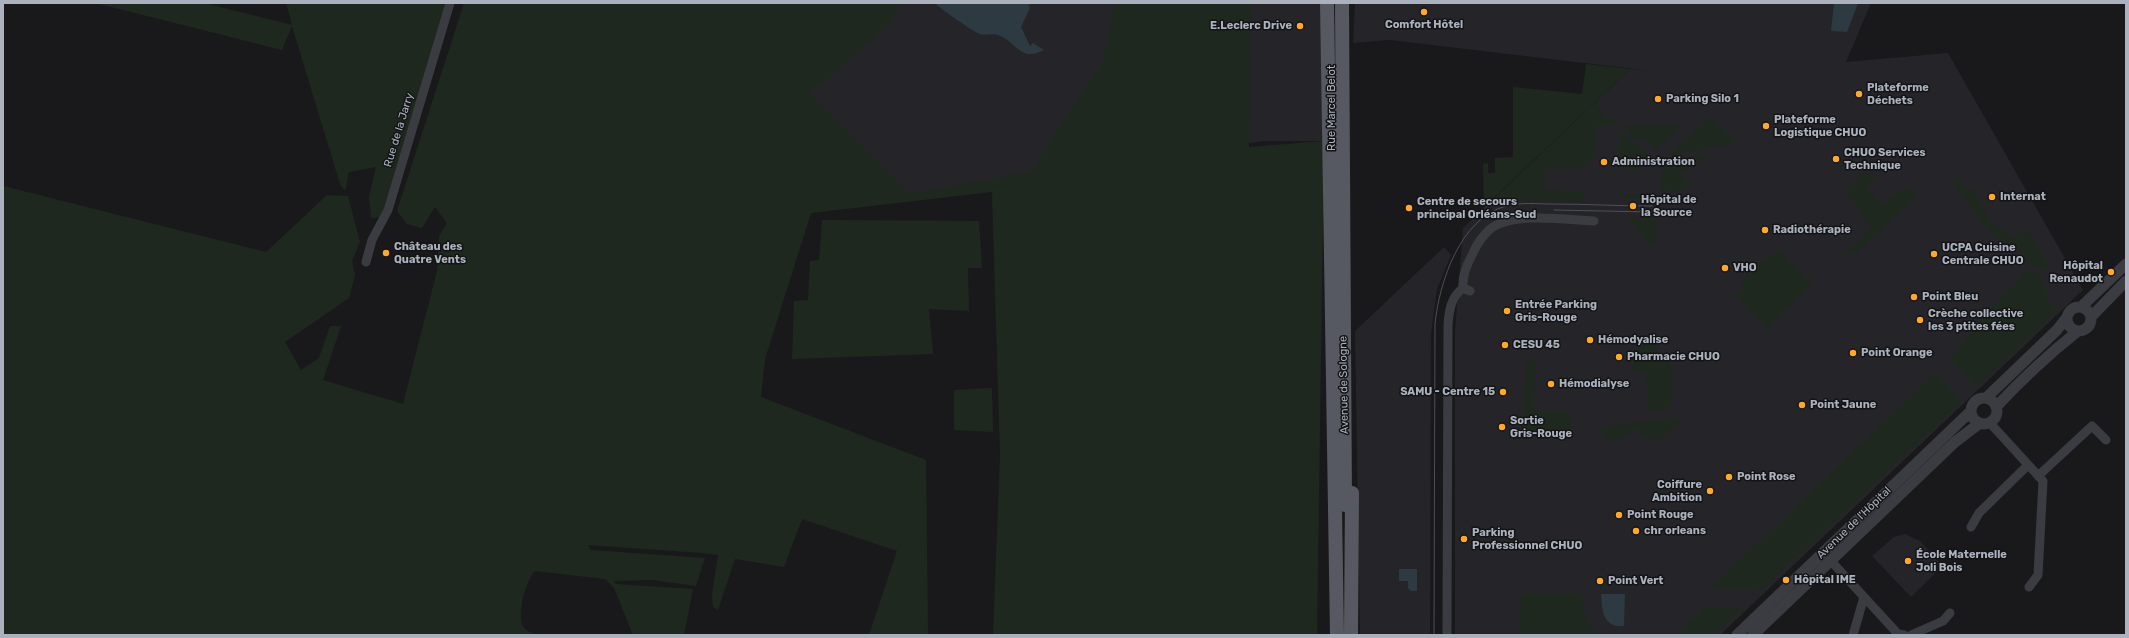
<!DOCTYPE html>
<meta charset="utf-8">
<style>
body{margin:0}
#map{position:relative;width:2129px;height:638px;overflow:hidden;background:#19191c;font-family:Rubik,sans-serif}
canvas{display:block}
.frame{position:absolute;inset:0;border:4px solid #abb2bd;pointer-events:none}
</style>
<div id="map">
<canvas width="2129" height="638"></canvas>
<div class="frame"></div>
</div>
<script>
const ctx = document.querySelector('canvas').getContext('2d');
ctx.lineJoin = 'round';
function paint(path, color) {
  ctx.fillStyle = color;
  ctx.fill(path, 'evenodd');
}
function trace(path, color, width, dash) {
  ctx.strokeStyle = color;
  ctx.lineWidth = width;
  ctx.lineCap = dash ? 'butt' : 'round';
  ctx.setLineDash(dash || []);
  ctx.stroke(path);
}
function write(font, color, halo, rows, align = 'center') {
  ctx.font = font + ' Rubik,sans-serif';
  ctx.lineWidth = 3;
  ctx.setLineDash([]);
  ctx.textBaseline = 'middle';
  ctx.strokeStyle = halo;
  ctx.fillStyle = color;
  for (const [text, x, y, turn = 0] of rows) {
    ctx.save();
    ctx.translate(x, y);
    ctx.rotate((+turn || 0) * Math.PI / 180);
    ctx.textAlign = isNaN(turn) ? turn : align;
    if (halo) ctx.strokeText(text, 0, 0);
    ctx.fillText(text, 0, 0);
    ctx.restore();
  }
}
paint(new Path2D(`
 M759 3H1323L1324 141H1263L909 194 760 212Z
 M1355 3H1871L1846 62 1948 53 2083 290 1720 635H1455V331L1463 228 1630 69 1651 71 1390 40 1353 43Z
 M1444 247 1451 255 1437 289 1431 334 1430 635H1360L1355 331Z
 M1905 534 1920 541 1943 566 1911 597 1872 556 1894 537Z`), '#252529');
paint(new Path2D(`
 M95 3H204L292 25 286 3H446L381 217 371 218 369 197 376 167 349 172 345 191 340 184 292 26 282 50Z
 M464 3H901L889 26 809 94 909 194 1032 171 1104 59 1114 12 1113 3H1252L1250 28 1249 147 1324 141 1317 635H993L1000 455 992 192 811 213 765 359 761 397 926 460 928 635H869L897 551 802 519 784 567 735 559 718 610 713 607 712 594 718 555 702 553 588 545 591 550 705 558 696 586 653 580 614 581 616 584 693 589 684 635H633L614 588 605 579 535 571C526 579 518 612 522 624 524 630 530 632 536 635H3V186L266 252 327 195 348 196 360 242 352 261 355 275 349 298 285 342 301 370 319 358 330 326H341L323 380 403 404 437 271 439 236 447 223 435 207 422 228 407 224 397 211Z
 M1586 64 1630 69 1484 207 1483 164 1488 163V173H1495V158L1513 157V87L1582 94Z
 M1598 100C1599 113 1602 121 1616 120L1615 125H1595V154L1582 168 1544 169V190L1585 191 1584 202 1500 200 1492 202 1485 207Z
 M1710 117 1737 143 1669 155Z
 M1621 125H1624L1681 126 1656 150 1645 140H1634Z
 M1619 129 1650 157 1633 173 1618 160Z
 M1711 154 1679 175V178L1683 177 1689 186 1683 191 1662 190C1662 182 1660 172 1666 165 1672 158 1701 156 1711 154Z
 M1864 172 1878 176 1866 187 1882 205 1898 191 1900 193 1907 187 1917 196 1857 253 1844 254 1872 227 1860 215 1863 212 1847 196 1851 192 1848 188Z
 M1956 176 1967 189 1972 188 1991 222 2005 231 2011 239 2027 230 2050 266 2045 271 2026 261 2022 250 1991 235 1952 180Z
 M1626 194 1658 195V200L1627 199 1624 195Z
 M1627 217H1656V245L1650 244Z
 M822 220 979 221 982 268H968L969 311 929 309 933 354 792 359 794 301 808 300 810 261 819 260Z
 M1776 251 1783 254 1809 281 1811 286 1767 328 1735 295 1743 288 1742 279Z
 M2028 270 2041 275 2047 296 2056 311 1977 387 1950 359 1987 312Z
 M1648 340 1649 343 1655 344 1659 367 1662 366 1660 358 1665 354 1671 359V405L1668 409 1647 411 1649 387 1646 382 1647 373H1641L1639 370 1632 372 1634 353Z
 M1535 359 1534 410 1567 411V415H1572L1570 427 1563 437H1535L1526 427 1524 420 1525 367 1528 361Z
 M1935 373 1962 401 1761 590 1711 588Z
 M992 388 993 432 954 430V390Z
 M1668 418 1683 419 1662 439 1648 438 1641 435 1640 430 1630 429 1629 435 1612 441 1603 437 1601 427Z
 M1521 594H1582C1582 609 1585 623 1596 635H1520Z
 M1705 607H1743L1714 635H1675Z`), '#1f281f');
paint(new Path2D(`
 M935 3H1034L1028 5 1030 8 1021 27 1030 46 1033 43 1044 50C1020 63 1016 41 998 35 992 33 986 36 980 34 975 33 938 7 935 3Z
 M1834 3H1858L1847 32 1831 31Z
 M1399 569H1417V591H1411L1408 588V581H1399Z
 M1601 594H1625L1624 626C1603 628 1602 611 1601 594Z`), '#2d3a42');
trace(new Path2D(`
 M366 262 372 240 388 210 450 3
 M1463 288C1462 275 1467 265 1473 253 1476 246 1483 236 1489 230 1511 211 1566 220 1594 221
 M1989 422 2043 481 2038 575 2029 587
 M2038 476 2092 426 2106 440
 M1971 527 1979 513 2028 465
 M1831 561 1898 634 1904 635
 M1447 635 1448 325C1449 310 1451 297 1463 288L1470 291
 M1853 635 1864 597
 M1911 635 1943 621 1950 613`), '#3a3c41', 9);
trace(new Path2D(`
 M2081 307 2126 264
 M2067 319a12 12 0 1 1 24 0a12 12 0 1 1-24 0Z
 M2091 317 2126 281
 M1986 398 2057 330 2067 317
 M1971 411a13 13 0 1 1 26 0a13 13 0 1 1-26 0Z
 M1996 407C2022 379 2049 354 2078 331
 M1737 635 1971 411
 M1753 635 1955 442 1980 423`), '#3a3c41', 11);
trace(new Path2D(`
 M1327 3 1337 635
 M1342 3 1345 505
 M1351 635 1352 493`), '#565961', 14);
trace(new Path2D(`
 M1554 210 1652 212
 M1434 635 1435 324C1439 283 1460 218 1506 206 1521 202 1536 204 1551 204 1585 204 1618 206 1652 206`), '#4d5057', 1);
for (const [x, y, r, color] of [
 [1424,12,4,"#ffa82e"],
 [1300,26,4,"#ffa82e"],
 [1859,94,4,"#ffa82e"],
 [1658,99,4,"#ffa82e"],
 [1766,126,4,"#ffa82e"],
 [1836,159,4,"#ffa82e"],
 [1604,162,4,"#ffa82e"],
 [1992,197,4,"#ffa82e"],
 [1633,206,4,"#ffa82e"],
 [1409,208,4,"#ffa82e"],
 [1765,230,4,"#ffa82e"],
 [386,253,4,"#ffa82e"],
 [1934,254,4,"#ffa82e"],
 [1725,268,4,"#ffa82e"],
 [2111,272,4,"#ffa82e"],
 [1914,297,4,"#ffa82e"],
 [1507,311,4,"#ffa82e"],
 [1920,320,4,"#ffa82e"],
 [1590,340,4,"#ffa82e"],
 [1505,345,4,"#ffa82e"],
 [1853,353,4,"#ffa82e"],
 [1619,357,4,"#ffa82e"],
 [1551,384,4,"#ffa82e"],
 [1503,392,4,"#ffa82e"],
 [1802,405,4,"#ffa82e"],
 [1502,427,4,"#ffa82e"],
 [1729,477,4,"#ffa82e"],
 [1710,491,4,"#ffa82e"],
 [1619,515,4,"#ffa82e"],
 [1636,531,4,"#ffa82e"],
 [1464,539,4,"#ffa82e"],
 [1908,561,4,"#ffa82e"],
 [1786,580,4,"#ffa82e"],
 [1600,581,4,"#ffa82e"]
]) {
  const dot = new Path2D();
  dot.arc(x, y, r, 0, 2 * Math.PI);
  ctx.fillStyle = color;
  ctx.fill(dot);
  trace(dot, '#141417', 1.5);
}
write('bold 11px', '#abb2bd', '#141417', [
 ["Comfort Hôtel",1424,25,"center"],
 ["E.Leclerc Drive",1292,26,"right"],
 ["Plateforme",1867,88],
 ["Déchets",1867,101],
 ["Parking Silo 1",1666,99],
 ["Plateforme",1774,120],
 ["Logistique CHUO",1774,133],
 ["CHUO Services",1844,153],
 ["Technique",1844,166],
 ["Administration",1612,162],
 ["Internat",2000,197],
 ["Hôpital de",1641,200],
 ["la Source",1641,213],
 ["Centre de secours",1417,202],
 ["principal Orléans-Sud",1417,215],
 ["Radiothérapie",1773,230],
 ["Château des",394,247],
 ["Quatre Vents",394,260],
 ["UCPA Cuisine",1942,248],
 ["Centrale CHUO",1942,261],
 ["Hôpital",2103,266,"right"],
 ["Renaudot",2103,279,"right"],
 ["VHO",1733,268],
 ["Point Bleu",1922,297],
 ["Entrée Parking",1515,305],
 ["Gris-Rouge",1515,318],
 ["Crèche collective",1928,314],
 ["les 3 ptites fées",1928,327],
 ["Hémodyalise",1598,340],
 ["CESU 45",1513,345],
 ["Point Orange",1861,353],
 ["Pharmacie CHUO",1627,357],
 ["Hémodialyse",1559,384],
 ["SAMU - Centre 15",1495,392,"right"],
 ["Point Jaune",1810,405],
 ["Sortie",1510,421],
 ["Gris-Rouge",1510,434],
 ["Point Rose",1737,477],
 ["Coiffure",1702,485,"right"],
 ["Ambition",1702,498,"right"],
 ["Point Rouge",1627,515],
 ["chr orleans",1644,531],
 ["Parking",1472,533],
 ["Professionnel CHUO",1472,546],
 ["École Maternelle",1916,555],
 ["Joli Bois",1916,568],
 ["Hôpital IME",1794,580],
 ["Point Vert",1608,581]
], 'left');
write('11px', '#abb2bd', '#141417', [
 ["Rue Marcel Belot",1332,108,-90],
 ["Rue de la Jarry",399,130,-73],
 ["Avenue de Sologne",1344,385,-91],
 ["Avenue de l'Hôpital",1854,523,-44]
]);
</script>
